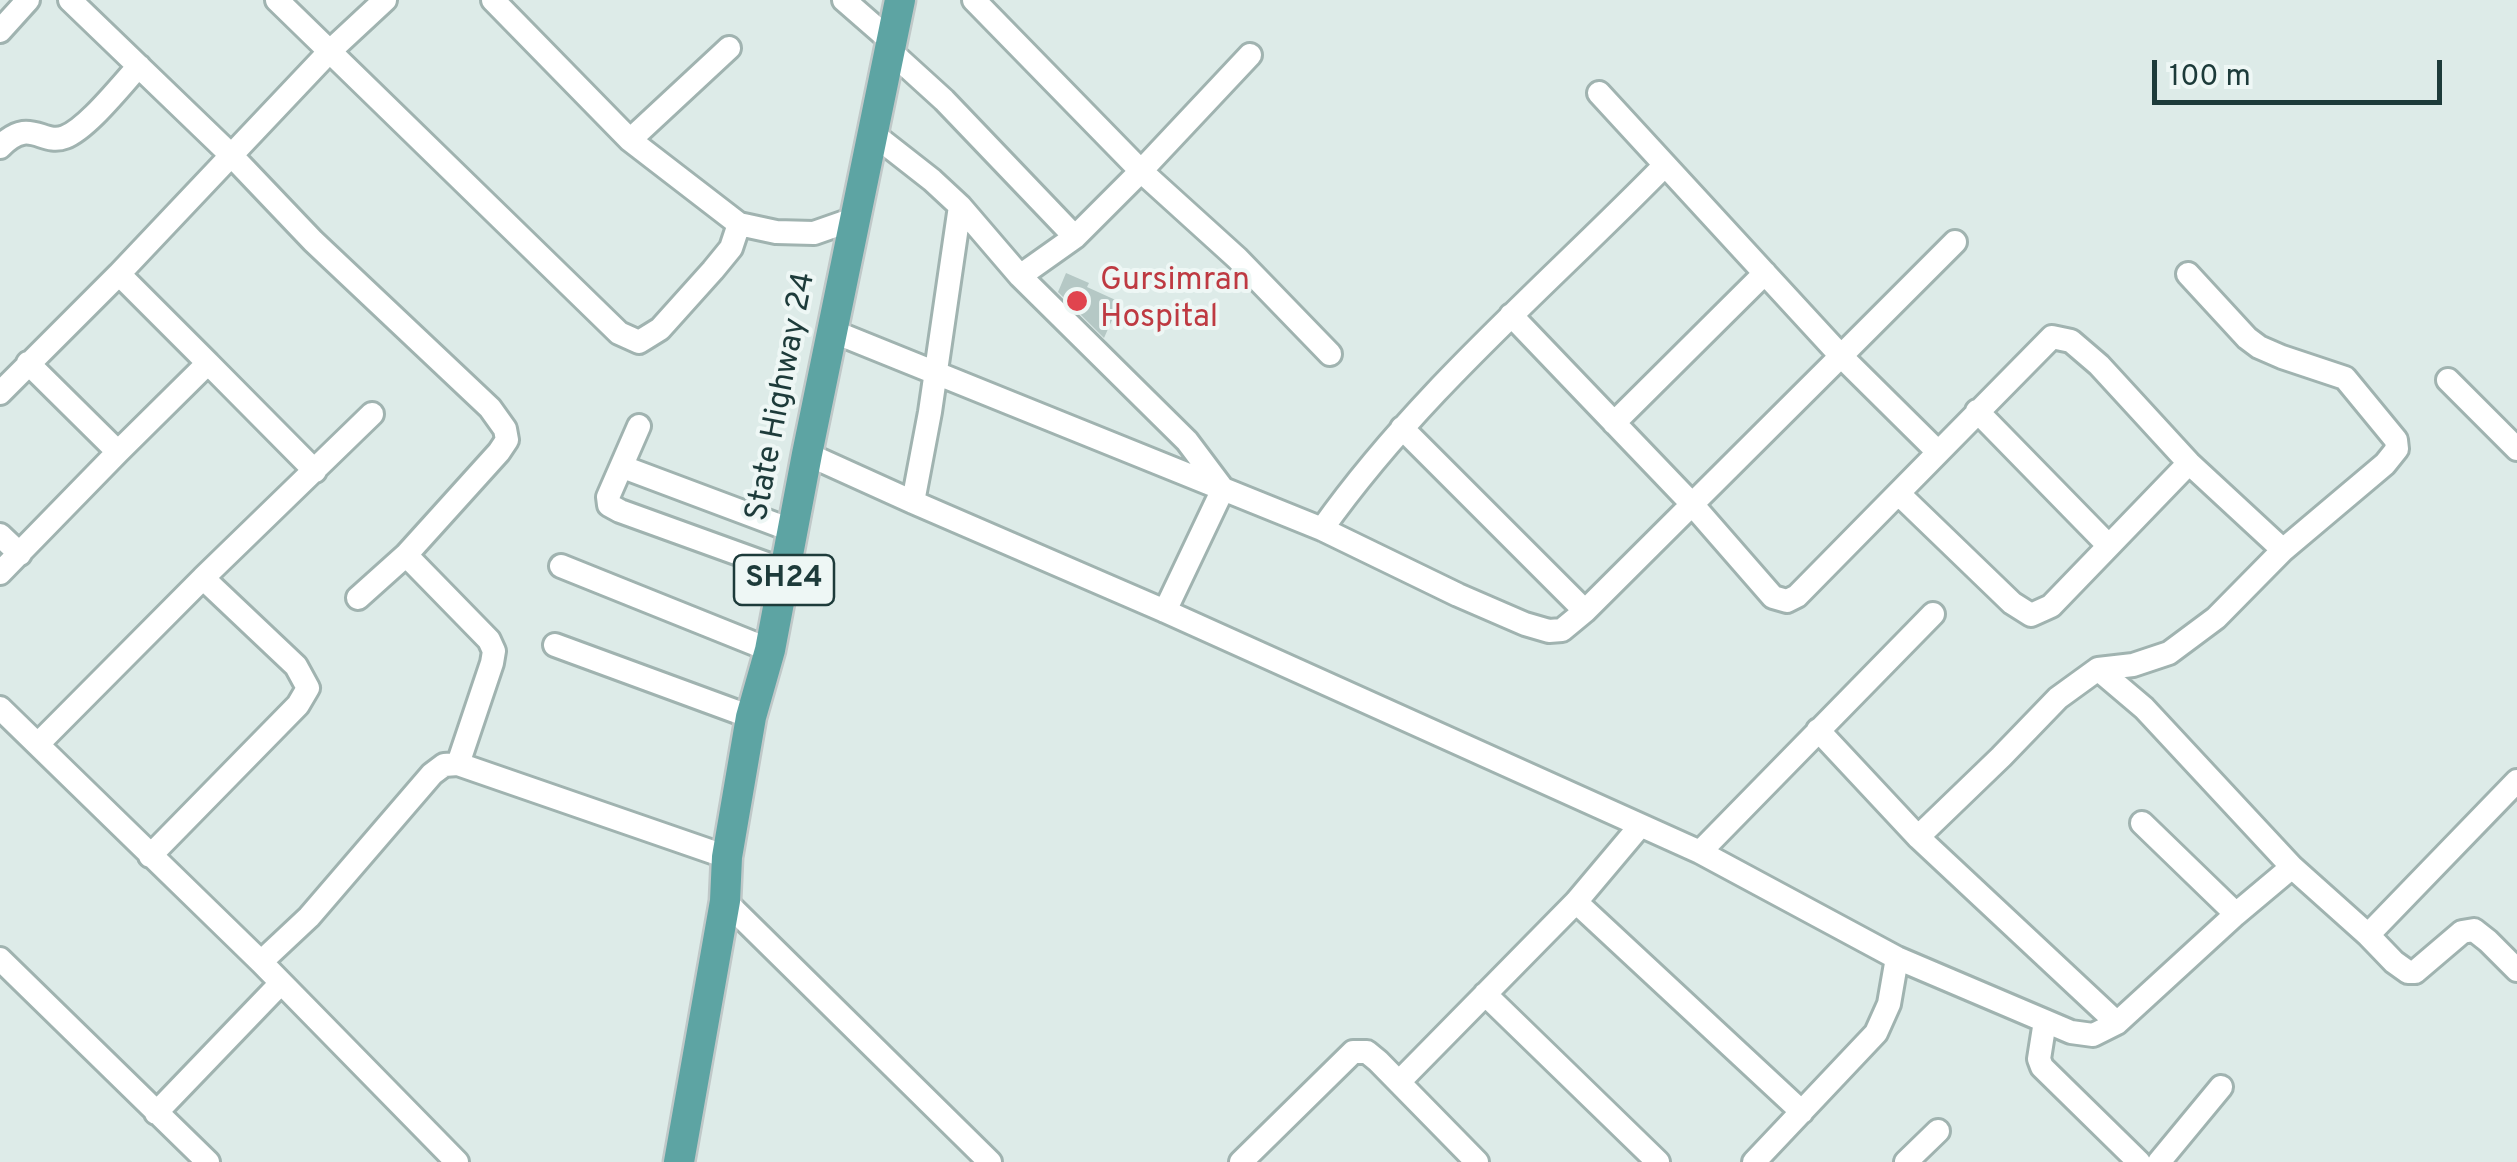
<!DOCTYPE html>
<style>
body{margin:0}
#map{position:relative;width:2517px;height:1162px;overflow:hidden;background:#ddebe8;font-family:Overpass,sans-serif}
canvas{display:block}
.scale{position:absolute;left:2152px;top:60px;width:290px;height:45px;box-sizing:border-box;border:5px solid #1d3b3a;border-top:0;padding-left:12px;font-size:30px;line-height:35px;white-space:nowrap;color:#1d3b3a;-webkit-text-stroke:8px #eef7f5;paint-order:stroke}
</style>
<div id="map">
<canvas width="2517" height="1162"></canvas>
<div class="scale">100 m</div>
</div>
<script>
const ctx = document.querySelector('canvas').getContext('2d');
ctx.lineJoin = 'round';
function paint(path, color) {
  ctx.fillStyle = color;
  ctx.fill(path, 'evenodd');
}
function trace(path, color, width, dash) {
  ctx.strokeStyle = color;
  ctx.lineWidth = width;
  ctx.lineCap = dash ? 'butt' : 'round';
  ctx.setLineDash(dash || []);
  ctx.stroke(path);
}
function write(font, color, halo, rows, align = 'center') {
  ctx.font = font + ' Overpass,sans-serif';
  ctx.lineWidth = 8;
  ctx.setLineDash([]);
  ctx.textBaseline = 'middle';
  ctx.strokeStyle = halo;
  ctx.fillStyle = color;
  for (const [text, x, y, turn = 0] of rows) {
    ctx.save();
    ctx.translate(x, y);
    ctx.rotate((+turn || 0) * Math.PI / 180);
    ctx.textAlign = isNaN(turn) ? turn : align;
    if (halo) ctx.strokeText(text, 0, 0);
    ctx.fillText(text, 0, 0);
    ctx.restore();
  }
}
paint(new Path2D(`
 M1066 273 1089 283 1087 287 1120 302 1104 338 1058 292Z`), '#b5c8c5');
const street = new Path2D(`
 M70 0 232 156 313 241 490 408 505 429 507 440 499 452 406 555 489 640 494 651 492 663 458 764
 M277 0 619 333 639 342 660 329 713 270 731 248 739 224
 M493 0 630 140 739 224 776 232 814 233 854 219
 M844 0 891 41
 M974 0 1141 171 1237 258 1330 354
 M0 31 28 0
 M889 50 944 100 1075 237
 M872 133 932 180 960 206 1020 276 1187 441 1223 489 1165 611
 M630 140 729 48
 M0 147C30 116 42 146 65 137 88 128 121 85 139 66
 M119 274 208 363
 M2188 274 2247 338 2259 347 2282 357 2345 378 2396 440 2397 449 2385 464 2283 550
 M1020 276 1075 237 1141 171 1250 55
 M1511 315 1691 503 1773 597 1787 601 1797 596 2052 337 2071 341 2099 365 2189 463 2283 550 2216 618 2169 653 2133 665 2098 669 2058 698 2001 757 1918 837
 M832 331 1322 529 1458 595 1525 624 1549 631 1562 630 1585 611 1841 356 1599 93
 M28 363 118 452
 M2448 380 2517 449
 M0 393 119 274 329 52 385 0
 M1977 411 2109 546
 M1614 423 1765 273
 M639 426 608 497 609 505 620 511 786 571
 M1402 428 1585 611
 M1937 451 1841 356 1955 242
 M807 454 913 502 1165 611 1700 852 1897 958 2071 1032 2093 1035 2117 1023 2236 914 2292 867
 M623 467 791 530
 M1899 494 2012 603 2031 615 2051 606 2189 463
 M913 502 930 412 960 206
 M1322 529C1419 392 1549 284 1665 165
 M0 535 20 554
 M561 566 770 650
 M0 573 118 452 208 363 315 471
 M203 578 372 414
 M358 598 406 555
 M555 645 751 717
 M2098 669 2144 708 2292 867 2368 935 2394 962 2408 972H2415L2462 932 2474 930 2488 941 2517 970
 M0 708 261 962 457 1162
 M1818 730 1918 837 2117 1023
 M38 744 203 578 296 666 308 688 298 705 150 856
 M2142 823 2236 914
 M1700 852 1933 614
 M725 901 990 1162
 M1576 902 1802 1112
 M2368 935 2517 781
 M0 959 208 1162
 M261 962 309 917 432 774 444 765 458 764 727 857
 M1485 994 1658 1162
 M2045 1021 2039 1059 2042 1067 2139 1162
 M1399 1082 1576 902 1640 826
 M156 1113 281 983
 M1241 1162 1353 1052H1367L1378 1061 1477 1162
 M1754 1162 1876 1033 1889 1004 1897 958
 M1906 1162 1938 1131
 M2159 1162 2221 1087`);
const primary = new Path2D(`
 M679 1162 725 901 727 857 751 717 770 650 807 454 900 0`);
trace(street, '#a0b3b0', 28);
trace(primary, '#c0c8c8', 35);
trace(street, '#fff', 22);
trace(primary, '#5da4a3', 30);
for (const [x, y, r, color] of [
 [1077,301,12,"#e0444e"]
]) {
  const dot = new Path2D();
  dot.arc(x, y, r, 0, 2 * Math.PI);
  ctx.fillStyle = color;
  ctx.fill(dot);
  trace(dot, '#eef7f5', 4);
}
for (const [x, y, w] of [
 [784,580,100]
]) {
  const box = new Path2D();
  box.roundRect(x - w / 2, y - 25, w, 50, 8);
  ctx.fillStyle = '#eef7f5';
  ctx.fill(box);
  trace(box, '#1d3b3a', 2.5);
}
write('bold 30px', '#1d3b3a', null, [
 ["SH24",784,580]
]);
write('32px', '#be3a42', '#eef7f5', [
 ["Gursimran",1100,283],
 ["Hospital",1100,320]
], 'left');
write('32px', '#1d3b3a', '#eef7f5', [
 ["State Highway 24",783,397,-79]
]);
</script>
